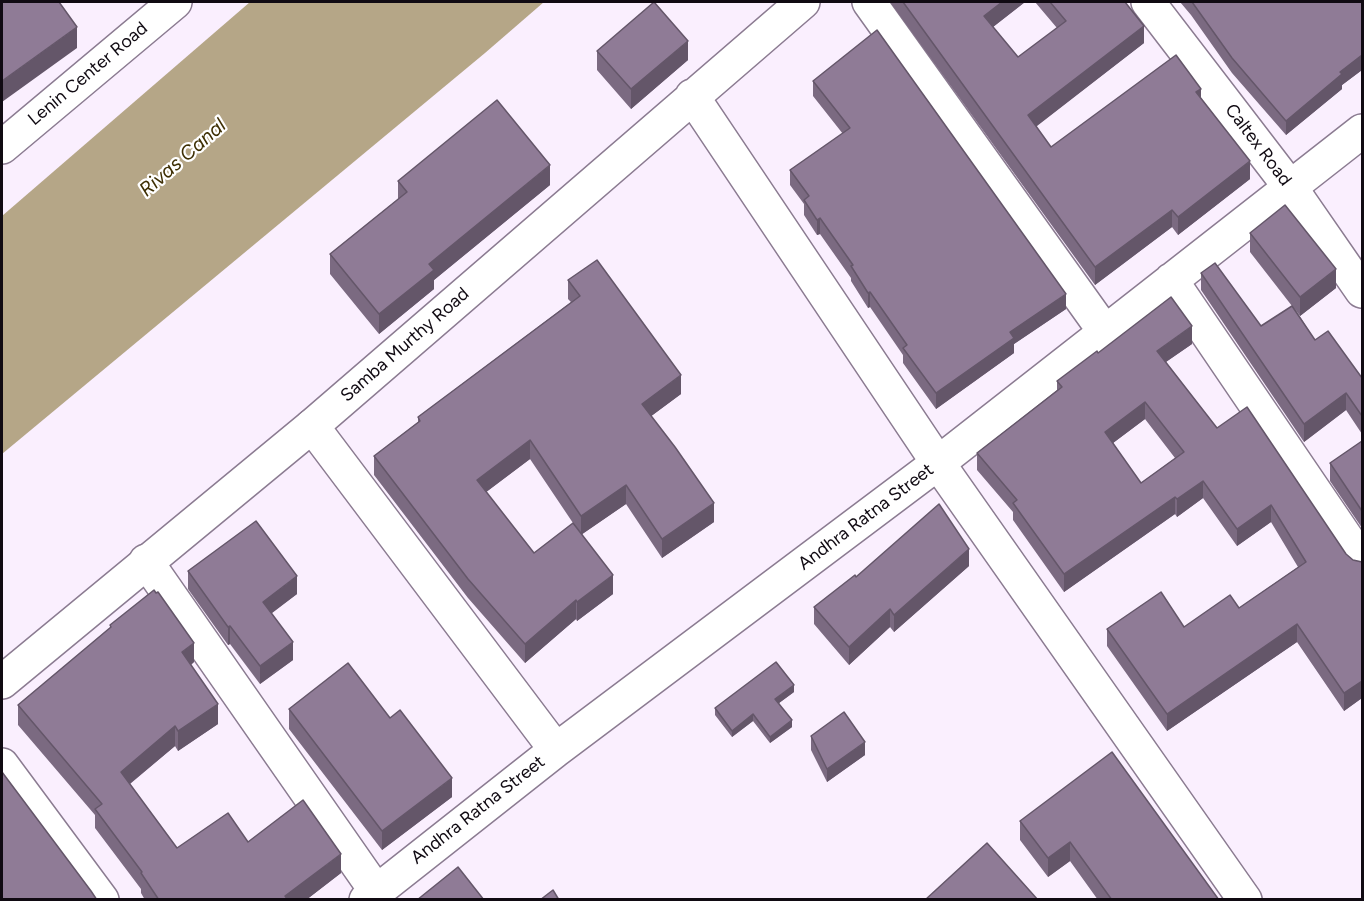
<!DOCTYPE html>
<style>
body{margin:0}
#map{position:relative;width:1364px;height:901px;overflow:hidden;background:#faeffe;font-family:Figtree,sans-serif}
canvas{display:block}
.frame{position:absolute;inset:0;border:3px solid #100a12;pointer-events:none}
</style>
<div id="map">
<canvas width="1364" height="901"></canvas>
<div class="frame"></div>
</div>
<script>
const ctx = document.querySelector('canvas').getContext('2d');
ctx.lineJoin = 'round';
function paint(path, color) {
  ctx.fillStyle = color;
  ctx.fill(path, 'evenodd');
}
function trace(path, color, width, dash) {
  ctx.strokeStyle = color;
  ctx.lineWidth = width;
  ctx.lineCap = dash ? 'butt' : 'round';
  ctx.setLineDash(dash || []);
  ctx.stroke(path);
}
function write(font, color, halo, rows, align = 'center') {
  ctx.font = font + ' Figtree,sans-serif';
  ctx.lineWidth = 4.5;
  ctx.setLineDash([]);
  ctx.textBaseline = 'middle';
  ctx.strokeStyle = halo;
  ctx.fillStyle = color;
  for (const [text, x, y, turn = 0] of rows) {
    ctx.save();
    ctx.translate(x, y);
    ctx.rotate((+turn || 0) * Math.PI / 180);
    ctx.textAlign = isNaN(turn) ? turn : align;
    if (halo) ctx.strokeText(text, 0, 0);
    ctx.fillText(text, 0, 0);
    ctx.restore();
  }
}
paint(new Path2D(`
 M250 2H544L485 53 2 454V216Z`), '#b5a687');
const street = new Path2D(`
 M869 2 1105 332
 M1171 280 1362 561
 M312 426 556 750
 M146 561 376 891
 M2 765 102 900
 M366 900 556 750 938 463 1362 131`);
const secondary = new Path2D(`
 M1148 2 1290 187 1362 291
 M692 96 938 463 1245 900
 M2 147 175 2
 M2 682 312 426 803 2`);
trace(street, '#8b7b91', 36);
trace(secondary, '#8b7b91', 36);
trace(street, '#fff', 33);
trace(secondary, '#fff', 33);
paint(new Path2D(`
 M890 2H1025L993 27 1018 57 1057 28 1035 2H1125L1144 43 1036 126 1051 147 1201 98 1250 179 1178 235 1172 227 1095 285Z
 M1180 2H1362V70L1342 85V89L1286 135 1232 73 1191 15Z
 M597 51 688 60 631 109 597 70Z
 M813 81 1066 309 1014 344V353L936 409 903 363V355L870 307 868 308 851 281V278L820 234 817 235 804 215V204L790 185V170L843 134 813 96Z
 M398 181 550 185 434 280V289L379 334 330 274V254L398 199Z
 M1250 233 1336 288 1300 316 1295 309 1315 340 1362 378V434L1346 410 1304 442 1201 290V273L1261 326 1292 306 1250 252Z
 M568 280 681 394 651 416 714 522 662 558 626 504 582 534 613 594 577 621 576 619 525 663 468 598 374 475V456L418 422V417L571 302 568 299ZM530 459 573 523 534 553 486 492Z
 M1192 344 1166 362 1217 428 1346 554 1353 560 1362 562V698L1344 711 1297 642 1167 731 1107 646V629L1184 627 1239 608 1298 567 1271 522 1237 546 1203 498 1177 517 1175 514 1064 592 1013 520V512L977 470V453L1057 390V381L1098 353ZM1145 419 1175 458 1141 483 1113 443Z
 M1362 441V528L1330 481V463Z
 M969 566 894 632 890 627 849 665 814 624V607L856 577Z
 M188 571 297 594 271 613 293 660 260 684 230 644 228 645 188 589Z
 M110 625 194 662 191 665 218 724 178 751 175 746 130 784 177 848 248 842 341 873 306 900H145L141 893V889L95 828V815L18 725V705L110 628Z
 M794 692 779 703 792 727 770 743 753 721 732 737 715 715V708Z
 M289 709 452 797 382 850 289 729Z
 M811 736 865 755 827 782 811 750Z
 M1020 821 1219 900H1098L1070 861 1048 877 1020 840Z`), '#7b6a81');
paint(new Path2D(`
 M1002 2H1025L984 34V16Z
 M1144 26V43L1028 133V115Z
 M77 27V48L2 102V81Z
 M688 41V60L631 109V89Z
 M1362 55V70L1342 85V89L1286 135V121L1340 72Z
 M1201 89V107L1196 92Z
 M1250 161V179L1178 235V217Z
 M550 165V185L434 280V289L379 334V314L429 264Z
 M1172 210V227L1095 285V267Z
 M820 218V234L817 235V220Z
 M1336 269V288L1300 316V297Z
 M870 292V307L868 308V293Z
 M1066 294V309L1014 344V353L936 409V393L1010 332Z
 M1192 326V344L1157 368V351Z
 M681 375V394L642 423V404Z
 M1346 393V410L1304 442V424Z
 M1145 402V419L1105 449V432Z
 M530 440V459L477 499V480Z
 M1203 481V498L1177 517V499Z
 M626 485V504L581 535V516Z
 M1175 497V514L1064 592V574Z
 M714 503V522L662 558V539Z
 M1271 505V522L1237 546V529Z
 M969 549V566L894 632V615Z
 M613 575V594L577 621V602Z
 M297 576V594L263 620V602Z
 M576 600V619L525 663V644Z
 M890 609V627L849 665V647Z
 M1297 624V642L1167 731V714Z
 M230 626V644L228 645V627Z
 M293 642V660L260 684V666Z
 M194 643V662L182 671V652Z
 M1362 681V698L1344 711V693Z
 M794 685V692L775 706V699Z
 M218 704V724L178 751V731Z
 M753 714V721L732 737V731Z
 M792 720V727L770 743V737Z
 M175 726V746L121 791V772Z
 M865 742V755L827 782V769Z
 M452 778V797L382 850V831Z
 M1070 842V861L1048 877V858Z
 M341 854V873L306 900H285V896Z`), '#645669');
const building = new Path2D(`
 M2 2H59L77 27 2 81Z
 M654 2 688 41 631 89 597 51Z
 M903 2H1002L984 16 1018 57 1066 21 1050 2H1125L1144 26 1028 115 1051 147 1176 55 1201 89 1196 92 1250 161 1178 217 1172 210 1095 267Z
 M1192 2H1362V55L1340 72 1342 74 1286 121 1232 58Z
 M877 30 1066 294 1010 332 1014 338 936 393 903 348 907 345 870 292 868 293 851 266 853 265 820 218 817 220 804 200 809 196 790 170 850 128 813 81Z
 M497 100 550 165 429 264 434 270 379 314 330 254 407 192 398 181Z
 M1285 205 1336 269 1300 297 1250 233Z
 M597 260 681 375 642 404 675 447 714 503 662 539 626 485 581 516 530 440 477 480 534 553 573 523 613 575 577 602 576 600 525 644 468 579 374 456 420 421 418 417 580 296 568 280Z
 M1215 263 1261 326 1292 306 1315 340 1328 331 1362 378V416L1346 393 1304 424 1201 273Z
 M1171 297 1192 326 1157 351 1217 428 1247 407 1346 554 1353 560 1362 562V681L1344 693 1297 624 1167 714 1107 629 1161 592 1184 627 1230 595 1239 608 1306 562 1271 505 1237 529 1203 481 1177 499 1175 497 1064 574 1013 503 1017 500 977 453 1062 387 1057 381 1097 351 1098 353ZM1145 402 1184 452 1141 483 1105 432Z
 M1362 441V511L1330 463Z
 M939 504 969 549 894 615 890 609 849 647 814 607 855 575 856 577Z
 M256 521 297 576 263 602 293 642 260 666 230 626 228 627 188 571Z
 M154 590 156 593 158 592 194 643 182 652 218 704 178 731 175 726 121 772 177 848 228 813 248 842 303 800 341 854 285 896 288 900H159L141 873 142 872 95 809 102 804 18 705 111 627 110 625Z
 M776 662 794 685 775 699 792 720 770 737 753 714 732 731 715 708Z
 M348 663 390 718 400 710 452 778 382 831 289 709Z
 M844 712 865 742 827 769 811 736Z
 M1112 752 1219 900H1112L1070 842 1048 858 1020 821Z
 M2 772 91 891 97 900H2Z
 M987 843 1038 900H925Z
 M458 867 484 900H417Z
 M553 890 559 900H540Z`);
paint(building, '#8f7b96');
trace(building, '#645669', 1.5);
write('18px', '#100a12', '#fff', [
 ["Lenin Center Road",88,74,-40],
 ["Caltex Road",1258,145,53],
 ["Samba Murthy Road",405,345,-41],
 ["Andhra Ratna Street",866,517,-37],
 ["Andhra Ratna Street",478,810,-38]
]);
write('italic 20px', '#3e2f03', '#fff', [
 ["Rivas Canal",183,158,-41]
]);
</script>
